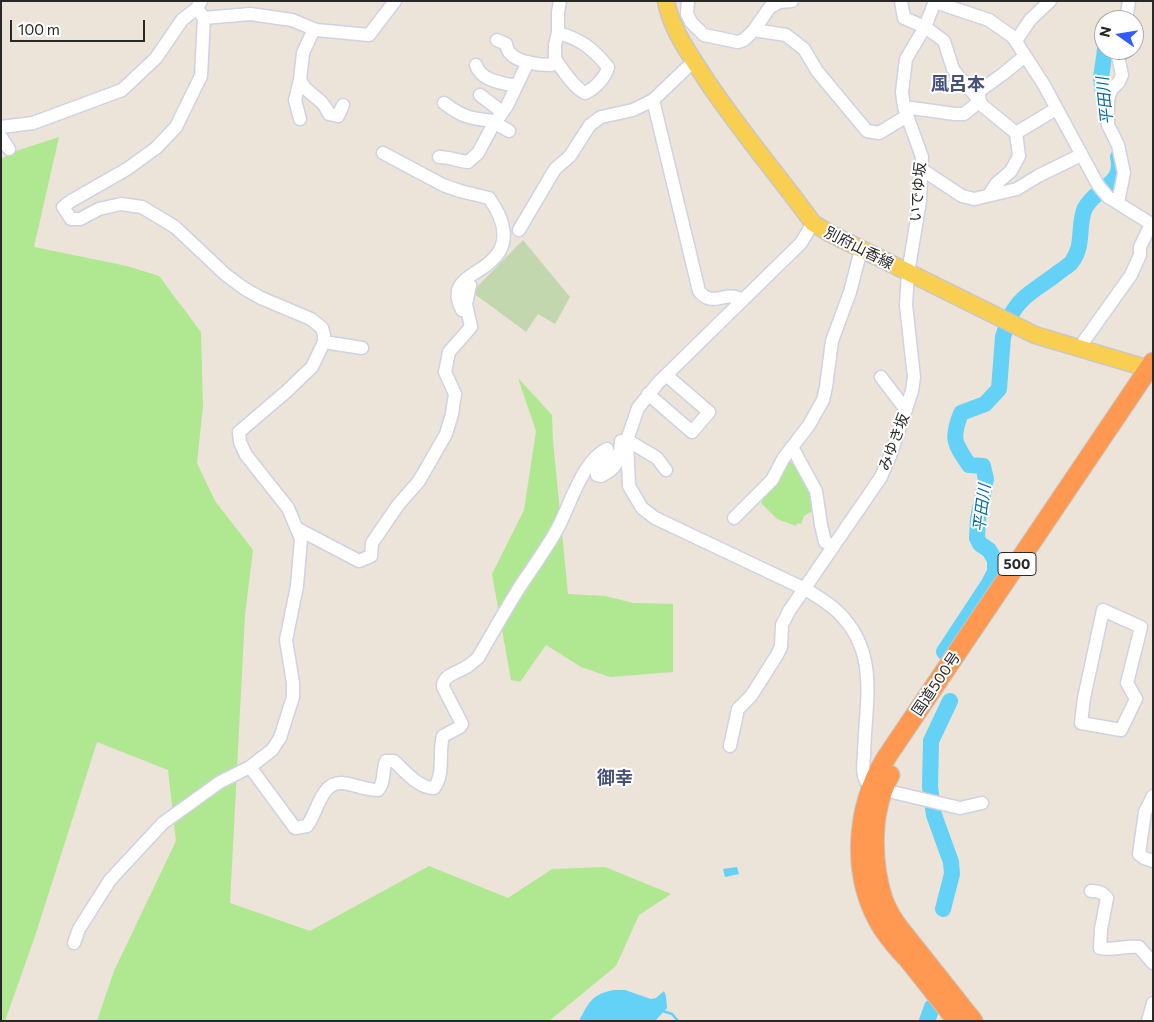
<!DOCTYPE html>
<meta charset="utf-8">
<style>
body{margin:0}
#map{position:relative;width:1154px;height:1022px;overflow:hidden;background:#ece3d9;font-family:Commissioner,sans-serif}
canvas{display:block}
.frame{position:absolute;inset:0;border:2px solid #282828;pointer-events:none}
.north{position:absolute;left:1094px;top:10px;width:50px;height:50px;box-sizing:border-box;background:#fff;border:1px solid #a9a9a9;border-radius:50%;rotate:283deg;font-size:14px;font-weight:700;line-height:20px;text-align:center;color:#282828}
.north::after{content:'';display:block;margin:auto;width:18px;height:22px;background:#335cff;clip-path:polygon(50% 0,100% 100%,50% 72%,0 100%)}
.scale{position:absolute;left:10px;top:20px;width:135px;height:22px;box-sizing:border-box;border:2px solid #282828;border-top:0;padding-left:6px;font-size:15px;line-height:18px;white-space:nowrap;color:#282828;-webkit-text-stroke:4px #fff;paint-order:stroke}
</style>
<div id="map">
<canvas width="1154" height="1022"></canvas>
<div class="frame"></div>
<div class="north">N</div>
<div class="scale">100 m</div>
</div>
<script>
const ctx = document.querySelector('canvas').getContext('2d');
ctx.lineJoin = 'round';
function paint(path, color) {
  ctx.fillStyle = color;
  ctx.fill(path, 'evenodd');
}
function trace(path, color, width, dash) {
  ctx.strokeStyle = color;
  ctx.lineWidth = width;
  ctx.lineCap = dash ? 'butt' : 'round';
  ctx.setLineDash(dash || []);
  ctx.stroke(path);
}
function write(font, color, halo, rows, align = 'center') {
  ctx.font = font + ' Commissioner,"Noto Sans JP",sans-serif';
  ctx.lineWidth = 4;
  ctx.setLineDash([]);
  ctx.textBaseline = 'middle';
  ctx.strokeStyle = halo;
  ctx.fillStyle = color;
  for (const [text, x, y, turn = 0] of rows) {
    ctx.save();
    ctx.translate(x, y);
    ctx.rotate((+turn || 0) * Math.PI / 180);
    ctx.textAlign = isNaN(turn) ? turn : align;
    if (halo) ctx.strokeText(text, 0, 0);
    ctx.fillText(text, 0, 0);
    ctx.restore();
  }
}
paint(new Path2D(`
 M59 137 34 247 127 266 159 276 201 332 203 406 197 463 215 501 253 550 245 615 230 903 310 931 429 866 508 898 552 869 605 867 671 894 639 915 616 966 549 1021H97L114 971 176 841 168 770 97 742 35 936 5 1021H1V159L13 152Z
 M518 378 552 415 553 441 568 594 605 596 633 603 673 604V672L610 677 581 667 546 645 520 682 511 680 492 574 524 510 536 431Z
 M787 457C801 473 812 488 814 510L804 516 801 524 797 523 796 526 777 519 761 503Z`), '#b0e791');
paint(new Path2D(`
 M523 240 570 297 555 324 538 314 526 332 472 292Z`), '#c3d7af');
paint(new Path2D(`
 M737 867 739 874 725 877 723 869Z
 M614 990H625L651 999 656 998 664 991 666 996 667 1008 655 1021H579C589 1002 592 994 614 990Z`), '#64d1f6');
trace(new Path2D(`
 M663 1011 672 1014 678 1021`), '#64d1f6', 2.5);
trace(new Path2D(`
 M1105 50 1101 78 1106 116
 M1011 315C1022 294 1042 286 1059 272 1063 269 1068 266 1071 263 1085 246 1077 225 1085 208 1096 187 1125 185 1118 157
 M944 652 988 585 995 572V560L989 550 980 544 977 538 978 519 986 479 983 466 969 465C954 443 951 439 961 413L985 404 999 389 1003 337 1007 324
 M943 909 952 874 951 862 934 815 930 787 931 741 950 701
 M927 1021 932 1007`), '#64d1f6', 16);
const minor = new Path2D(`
 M688 1 687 14 691 22 704 35 738 42 744 40 754 30 770 7 780 2 792 1
 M901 1 904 18 925 27 944 41 953 69 959 77 976 96 983 106 1016 133 1019 156 1011 171 996 184 989 195
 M935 2 989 20 1013 37 1044 85 1098 185 1108 197 1153 225
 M204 18 250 14 292 20 316 30 369 35 395 1
 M1126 20 1129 1
 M754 30 786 35 804 49 817 71 867 131 879 133 907 116
 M497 40 506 44C507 47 507 50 509 52 517 63 540 65 552 65L555 61V45L558 32V12L560 1
 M1016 41 1030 20 1050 1
 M1112 50 1118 56 1122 75 1119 82 1111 90 1108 100V125L1118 145 1124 173 1118 202
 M555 59C562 69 574 88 585 93 596 88 605 78 608 67 593 49 581 39 558 33
 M476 65C481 81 502 83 516 86
 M300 80C307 96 322 96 329 114L338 116 343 105
 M480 95 502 112
 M653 100 699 291C713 309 724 289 743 300
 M444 103C463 118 473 119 496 121
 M904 107 955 114H964L980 101 978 92 1003 74 1025 56
 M300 119 295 100 300 80 303 53 314 29
 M495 123 509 131
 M1 127 33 123 122 90 156 58 182 20 197 8 201 1
 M1016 133 1056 109
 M1 137 9 149
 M383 153 443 185 460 191 489 198C504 219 513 244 489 263 473 277 447 281 462 310
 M439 157C449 157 458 161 468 162L478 153 492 127 507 106 528 62
 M921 169 962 196 974 199 1017 189 1038 176 1081 155
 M813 223 801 243 658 383 638 408 627 440 629 486 642 508 655 518 805 589C817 596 829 603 839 613 880 654 865 703 864 755 863 767 861 778 871 787L960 808 982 803
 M519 230 555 169 570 156 590 125 601 117 633 110 653 100 694 61
 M324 342 362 348
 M1079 348 1131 275 1140 255V247L1151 224
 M881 377 906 410
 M648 394 692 432 709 412 666 375
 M627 440 657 458 666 470
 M792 447 816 491 821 525 825 542 833 546
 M734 518 772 480 783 459 809 425 823 400 826 387 832 341 850 292 861 250
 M298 529 359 561 371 556 372 543 398 505 419 481 446 434 452 414 455 394 445 372 449 352 471 327 466 304 470 285
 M1103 610 1141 627 1127 683 1136 699 1121 730 1081 723 1084 698Z
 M730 746 738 709 751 696 777 655 781 647 782 625 789 611 881 477 890 456 912 391 914 377 906 305 908 273 920 201 922 157 904 107 902 92 906 59 925 27 935 1
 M250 767 295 828 307 826C317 814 321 781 342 783 354 784 366 790 378 790 385 783 382 771 386 761H394C405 771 418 788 434 788 445 774 438 753 443 736L460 727 462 724 443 687C442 675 459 672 468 666 471 664 474 661 478 658 491 635 505 611 519 588 531 570 544 552 555 533 569 510 581 461 607 449L609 456 606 462 597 470V475L601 476C618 468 620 460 621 441
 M1153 796 1145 812 1139 854 1144 858 1153 861
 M1091 891C1098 891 1103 892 1107 898L1101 929 1100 948C1113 951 1126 945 1139 947L1153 963
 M74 943 79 929 110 880 163 823 220 782 250 767 272 750 280 738 293 697V683L286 640 297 586 301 539 288 508 246 455 240 442 239 432 287 391 312 367 324 342V335L322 328 311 319 261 298 245 289 226 275 175 227 142 207 121 204 99 209 80 219H71L63 207 71 201 127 169 156 148 176 127 201 76 204 18 197 8
 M1148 1021 1153 1003`);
const major = new Path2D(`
 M666 1C671 28 687 50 701 72 735 125 776 172 813 223L829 233 1035 335 1153 370`);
const highway = new Path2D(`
 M890 775C870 810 871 861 883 899 887 910 893 920 900 929L973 1021
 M957 1021C940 1000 924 979 907 958 898 949 890 939 883 929 850 877 855 809 886 758L1153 362`);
trace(minor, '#ced2e3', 15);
trace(major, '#c7c7c7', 19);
trace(highway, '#c7c7c7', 21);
trace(minor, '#fff', 12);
trace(major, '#f9cf51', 16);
trace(highway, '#ff9951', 19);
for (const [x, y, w] of [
 [1017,564,38]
]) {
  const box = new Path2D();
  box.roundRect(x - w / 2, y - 11.5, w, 23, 4);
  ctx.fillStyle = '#fff';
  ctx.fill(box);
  trace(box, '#282828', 1);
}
write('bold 14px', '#282828', null, [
 ["500",1017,564]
]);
write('15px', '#282828', '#fff', [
 ["いでゆ坂",918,192,-85],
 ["別府山香線",859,248,27],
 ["みゆき坂",894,442,-69],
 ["国道500号",936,684,-56]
]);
write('italic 16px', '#056da0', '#fff', [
 ["平田川",1105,101,-96],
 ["平田川",982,508,-83]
]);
write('bold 18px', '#46517b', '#fff', [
 ["風呂本",958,84],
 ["御幸",615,778]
]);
</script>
